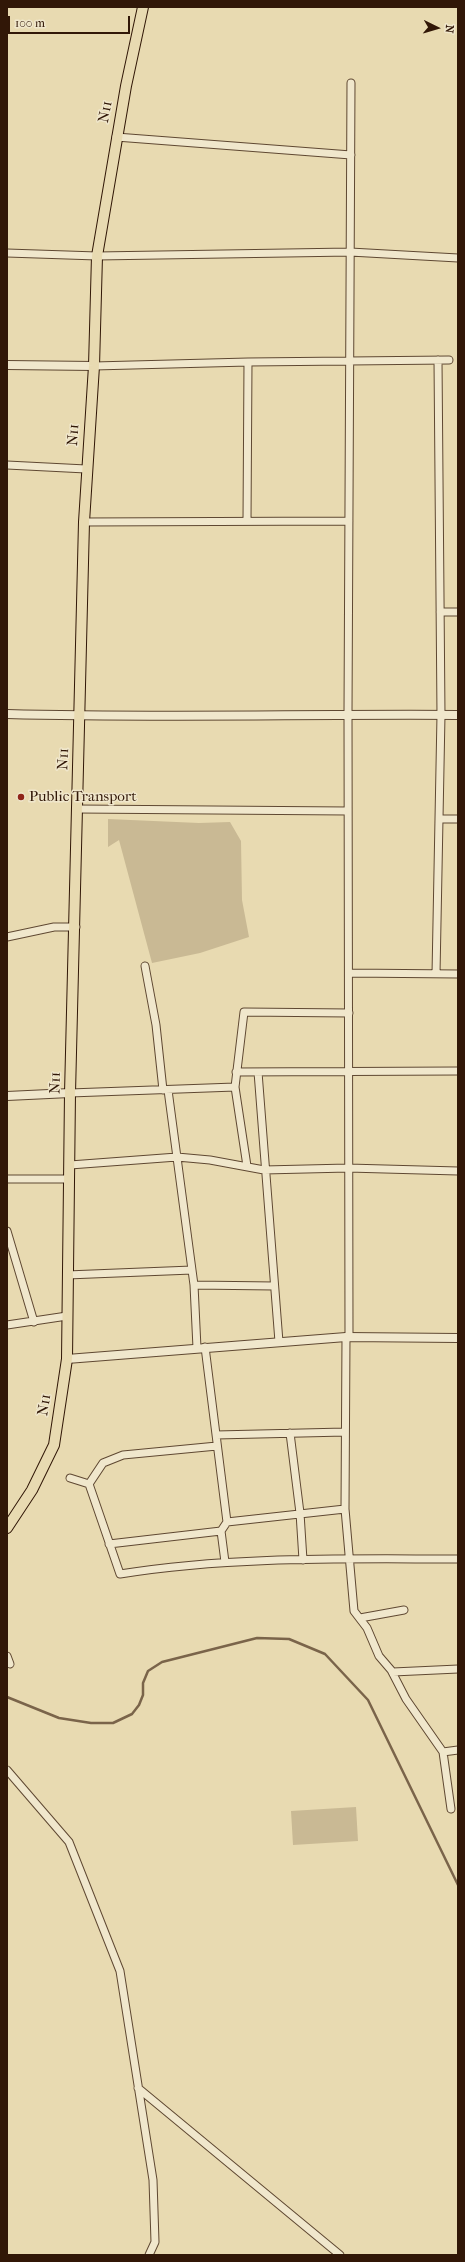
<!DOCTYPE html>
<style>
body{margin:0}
#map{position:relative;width:465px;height:2262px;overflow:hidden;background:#e8dab1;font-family:"IM FELL French Canon",serif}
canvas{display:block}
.frame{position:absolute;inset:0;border:8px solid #311707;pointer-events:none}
.north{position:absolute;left:417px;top:8px;width:40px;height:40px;-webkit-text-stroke:3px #f0e7cc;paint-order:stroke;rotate:95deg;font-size:11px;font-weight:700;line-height:16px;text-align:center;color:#311707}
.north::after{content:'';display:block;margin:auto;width:14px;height:18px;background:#311707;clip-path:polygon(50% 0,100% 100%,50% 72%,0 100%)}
.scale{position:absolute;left:8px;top:16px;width:122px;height:18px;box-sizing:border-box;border:2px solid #311707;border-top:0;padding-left:5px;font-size:12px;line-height:14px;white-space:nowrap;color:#311707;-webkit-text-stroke:3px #f0e7cc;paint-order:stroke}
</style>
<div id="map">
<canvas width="465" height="2262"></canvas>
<div class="frame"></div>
<div class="north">N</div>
<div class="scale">100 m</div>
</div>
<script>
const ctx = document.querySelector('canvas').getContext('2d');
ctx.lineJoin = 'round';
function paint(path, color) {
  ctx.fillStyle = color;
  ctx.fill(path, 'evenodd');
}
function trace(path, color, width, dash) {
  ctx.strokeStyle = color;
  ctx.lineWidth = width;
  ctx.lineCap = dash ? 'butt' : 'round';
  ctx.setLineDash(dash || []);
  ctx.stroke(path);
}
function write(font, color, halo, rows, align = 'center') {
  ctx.font = font + ' "IM FELL French Canon",serif';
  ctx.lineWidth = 3;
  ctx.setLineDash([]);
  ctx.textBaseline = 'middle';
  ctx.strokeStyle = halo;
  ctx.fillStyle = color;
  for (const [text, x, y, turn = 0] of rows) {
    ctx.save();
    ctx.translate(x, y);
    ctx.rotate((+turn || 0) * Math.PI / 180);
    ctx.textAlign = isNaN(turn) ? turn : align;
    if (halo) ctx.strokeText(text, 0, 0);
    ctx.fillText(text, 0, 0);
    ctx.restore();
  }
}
paint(new Path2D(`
 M108 819 199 823 230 822 241 841 242 900 249 937 200 953 152 963 119 840 108 847Z
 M356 1807 358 1841 293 1845 291 1811Z`), '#c9b994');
trace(new Path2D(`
 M7 1697 59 1718 91 1723H113L132 1714 139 1705 143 1695V1683L148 1671 162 1662 257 1638 289 1639 325 1654 368 1700 458 1885`), '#7a644a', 2.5);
const minor = new Path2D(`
 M116 137 351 155
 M7 253 97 256 350 252 458 258
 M94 366 248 362 449 360
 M7 465 86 469
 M247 521 248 362
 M84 522 349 521
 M440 612H458
 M77 809 348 811
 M440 819H458
 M7 937 54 927H76
 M145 966 156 1025 163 1090
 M349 973 458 974
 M436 974 441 715 438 360
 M236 1072 458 1071
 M258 1072 279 1342
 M168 1090 194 1285 197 1348
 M70 1093 235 1087
 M70 1165 177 1157 210 1160 264 1170 348 1168 458 1171
 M247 1166 235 1087 244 1012 349 1013
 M7 1179H70
 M7 1231 34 1322
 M67 1275 192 1270
 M194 1285 274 1286
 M7 1325 67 1316
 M346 1337 345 1509 354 1611 367 1628 379 1656 391 1670 406 1699 443 1752 451 1809
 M349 1337 348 713 351 83
 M205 1347 227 1522 221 1531 225 1562
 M290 1433 300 1513 303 1560
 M216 1435 345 1432
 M70 1478 89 1484 120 1574C231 1556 345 1559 458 1559
 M89 1484 103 1463 123 1455 217 1446
 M227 1522 345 1509
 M109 1544 221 1531
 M360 1618 404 1610
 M7 1656 10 1664
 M393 1672 458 1669
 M443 1752 458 1750
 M7 1770 69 1842 120 1971 153 2180 155 2242 149 2255
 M138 2088 340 2255`);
const tertiary = new Path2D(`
 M7 365 94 366
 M7 714C157 718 308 714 458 715
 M7 1096 70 1093
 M67 1359 346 1337 458 1338`);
const primary = new Path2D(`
 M7 1528 32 1490 54 1445 67 1359 70 1093 84 522 94 366 97 256 126 86 143 7`);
trace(minor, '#5f4832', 9);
trace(tertiary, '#5f4832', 10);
trace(primary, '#311707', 12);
trace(minor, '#f0e7cc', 7);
trace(tertiary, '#f0e7cc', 8);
trace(primary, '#e8dab1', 10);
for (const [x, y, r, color] of [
 [21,797,4,"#8f2418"]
]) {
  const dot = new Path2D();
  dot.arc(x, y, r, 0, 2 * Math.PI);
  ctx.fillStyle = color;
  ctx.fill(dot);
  trace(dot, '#f0e7cc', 1.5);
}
write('15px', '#311707', '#f0e7cc', [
 ["N11",106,112,-80],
 ["N11",74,435,-86],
 ["N11",64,759,-88],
 ["N11",56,1083,-89],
 ["N11",45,1405,-81]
]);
write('15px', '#311707', '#f0e7cc', [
 ["Public Transport",29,797]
], 'left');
</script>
